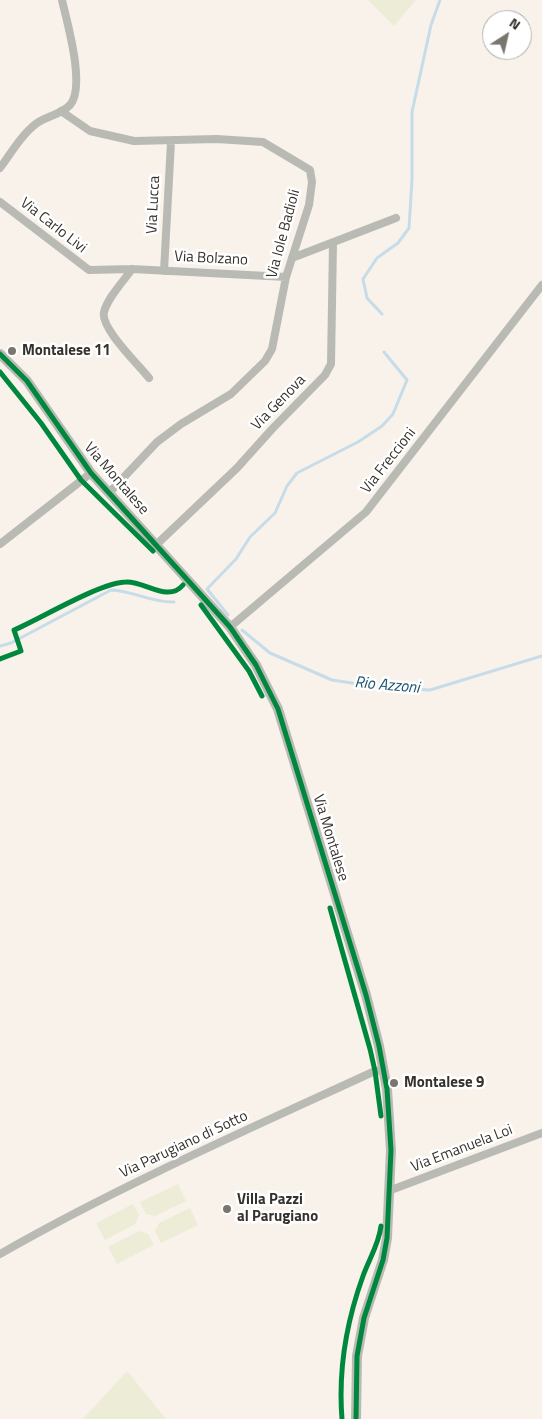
<!DOCTYPE html>
<style>
body{margin:0}
#map{position:relative;width:542px;height:1419px;overflow:hidden;background:#f8f2eb;font-family:"Titillium Web",sans-serif}
canvas{display:block}
.north{position:absolute;left:482px;top:10px;width:50px;height:50px;box-sizing:border-box;background:#fff;border:1px solid #aeadab;border-radius:50%;rotate:35deg;font-size:14px;font-weight:700;line-height:20px;text-align:center;color:#35312c}
.north::after{content:'';display:block;margin:auto;width:18px;height:22px;background:#79756f;clip-path:polygon(50% 0,100% 100%,50% 72%,0 100%)}
</style>
<div id="map">
<canvas width="542" height="1419"></canvas>
<div class="north">N</div>
</div>
<script>
const ctx = document.querySelector('canvas').getContext('2d');
ctx.lineJoin = 'round';
function paint(path, color) {
  ctx.fillStyle = color;
  ctx.fill(path, 'evenodd');
}
function trace(path, color, width, dash) {
  ctx.strokeStyle = color;
  ctx.lineWidth = width;
  ctx.lineCap = dash ? 'butt' : 'round';
  ctx.setLineDash(dash || []);
  ctx.stroke(path);
}
function write(font, color, halo, rows, align = 'center') {
  ctx.font = font + ' "Titillium Web",sans-serif';
  ctx.lineWidth = 5;
  ctx.setLineDash([]);
  ctx.textBaseline = 'middle';
  ctx.strokeStyle = halo;
  ctx.fillStyle = color;
  for (const [text, x, y, turn = 0] of rows) {
    ctx.save();
    ctx.translate(x, y);
    ctx.rotate((+turn || 0) * Math.PI / 180);
    ctx.textAlign = isNaN(turn) ? turn : align;
    if (halo) ctx.strokeText(text, 0, 0);
    ctx.fillText(text, 0, 0);
    ctx.restore();
  }
}
paint(new Path2D(`
 M368 0H416L394 26Z
 M178 1184 186 1201 155 1216 146 1214 140 1202Z
 M133 1204 139 1215 135 1224 105 1240 96 1223Z
 M190 1208 198 1225 161 1243 155 1231 159 1223Z
 M139 1231 148 1234 154 1245 117 1264 108 1247Z
 M127 1371 166 1419H83Z`), '#ececd7');
trace(new Path2D(`
 M382 314 367 298 363 279 377 258 398 243 409 228 412 180V112L431 25 440 0
 M228 615 207 589 236 559 250 537 275 513 287 486 297 473 358 442 382 426 393 414 407 380 384 352
 M242 630 270 653 332 680 378 687 430 690 542 656
 M0 646 11 643 111 590C134 591 152 603 174 602`), '#c6dce8', 3);
trace(new Path2D(`
 M61 111 90 131 134 141 217 139 263 142 310 170 312 182 309 205 286 277 272 349 265 361 231 394 181 424 157 442 109 493
 M0 168C11 153 22 134 37 123 47 116 62 114 70 105 86 87 67 22 62 0
 M0 202 89 270 132 269 286 277
 M292 258 396 218
 M132 269C123 282 108 297 104 312 100 328 139 365 149 378
 M164 271 171 142
 M0 544 91 473
 M157 544 237 468 273 428 325 375 331 364 333 243
 M230 627 366 512 542 285
 M391 1190 542 1133
 M0 1254C121 1185 249 1129 375 1071L384 1070`), '#babab4', 8);
trace(new Path2D(`
 M0 354 27 381 91 473 230 627 256 665 278 709 366 995 379 1046 387 1089 391 1150 387 1238 383 1260 364 1318 357 1356 356 1419`), '#babab4', 10);
trace(new Path2D(`
 M0 354 27 381 91 473 230 627 256 665 278 709 366 995 379 1046 387 1089 391 1150 387 1238 383 1260 364 1318 357 1356 356 1419
 M0 372 41 423 81 480 153 551
 M201 605 249 671 262 696
 M0 659 21 651 14 630C40 619 101 582 126 582 145 581 168 603 183 585
 M330 908 370 1049 375 1071 381 1116
 M342 1419C338 1369 346 1323 363 1276 369 1259 379 1244 381 1226`), '#00873e', 5);
for (const [x, y, r, color] of [
 [12,351,5,"#79756f"],
 [394,1083,5,"#79756f"],
 [227,1209,5,"#79756f"]
]) {
  const dot = new Path2D();
  dot.arc(x, y, r, 0, 2 * Math.PI);
  ctx.fillStyle = color;
  ctx.fill(dot);
  trace(dot, '#fff', 2);
}
write('15px', '#35312c', '#fff', [
 ["Via Lucca",154,205,-87],
 ["Via Carlo Livi",53,226,38],
 ["Via Iole Badioli",284,234,-75],
 ["Via Bolzano",211,259,3],
 ["Via Genova",279,403,-46],
 ["Via Freccioni",389,461,-52],
 ["Via Montalese",116,479,49],
 ["Via Montalese",330,838,73],
 ["Via Parugiano di Sotto",184,1145,-25],
 ["Via Emanuela Loi",462,1149,-21]
]);
write('bold 15px', '#35312c', '#fff', [
 ["Montalese 11",22,351],
 ["Montalese 9",404,1083],
 ["Villa Pazzi",237,1200],
 ["al Parugiano",237,1217]
], 'left');
write('italic 16px', '#1d5775', '#fff', [
 ["Rio Azzoni",387,686,5]
]);
</script>
